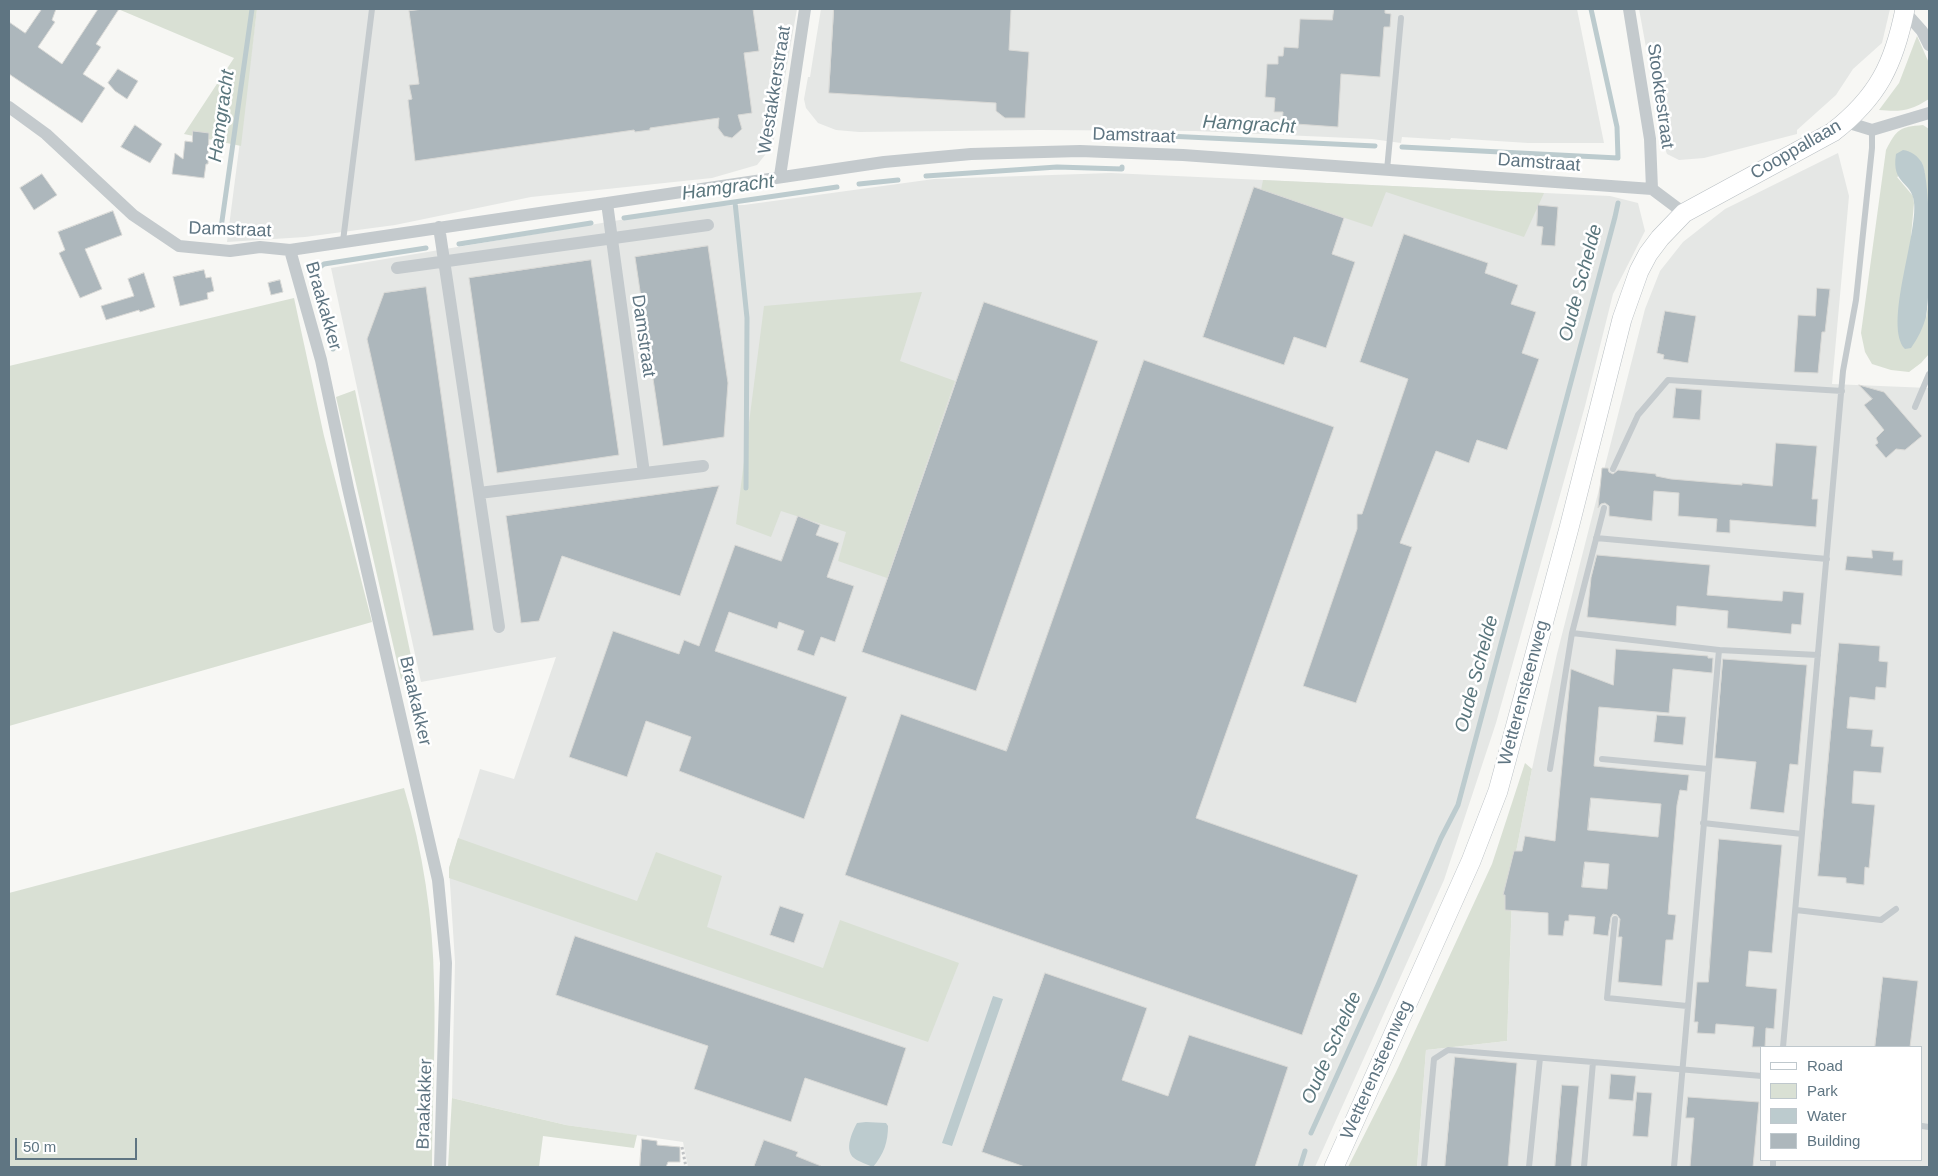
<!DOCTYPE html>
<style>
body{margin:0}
#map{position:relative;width:1938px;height:1176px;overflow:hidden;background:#f7f7f4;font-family:Helvetica,sans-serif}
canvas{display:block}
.frame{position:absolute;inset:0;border:10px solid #5f7582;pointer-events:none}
.legend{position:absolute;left:1760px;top:1046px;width:162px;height:115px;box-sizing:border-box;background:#fff;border:1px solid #bfc8cd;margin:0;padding:6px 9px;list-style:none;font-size:15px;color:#5f7582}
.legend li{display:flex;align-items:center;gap:10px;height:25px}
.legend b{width:25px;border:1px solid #bfc8cd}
.scale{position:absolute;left:15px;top:1138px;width:122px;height:22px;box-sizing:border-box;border:2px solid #5f7582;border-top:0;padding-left:6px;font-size:15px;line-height:18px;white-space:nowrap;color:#5f7582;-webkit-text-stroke:4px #fff;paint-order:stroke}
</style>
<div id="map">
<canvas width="1938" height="1176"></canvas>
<div class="frame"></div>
<ul class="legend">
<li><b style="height:6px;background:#fff"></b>Road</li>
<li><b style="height:14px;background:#d9e0d4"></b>Park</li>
<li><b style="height:14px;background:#bccbce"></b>Water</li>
<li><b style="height:14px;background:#adb7bc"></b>Building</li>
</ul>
<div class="scale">50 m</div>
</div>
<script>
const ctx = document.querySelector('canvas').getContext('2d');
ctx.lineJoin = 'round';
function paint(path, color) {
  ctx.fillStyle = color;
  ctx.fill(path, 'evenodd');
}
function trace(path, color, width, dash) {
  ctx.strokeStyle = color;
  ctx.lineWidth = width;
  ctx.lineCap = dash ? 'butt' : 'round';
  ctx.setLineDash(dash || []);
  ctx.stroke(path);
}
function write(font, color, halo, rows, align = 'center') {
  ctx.font = font + ' Helvetica,sans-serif';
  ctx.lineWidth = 5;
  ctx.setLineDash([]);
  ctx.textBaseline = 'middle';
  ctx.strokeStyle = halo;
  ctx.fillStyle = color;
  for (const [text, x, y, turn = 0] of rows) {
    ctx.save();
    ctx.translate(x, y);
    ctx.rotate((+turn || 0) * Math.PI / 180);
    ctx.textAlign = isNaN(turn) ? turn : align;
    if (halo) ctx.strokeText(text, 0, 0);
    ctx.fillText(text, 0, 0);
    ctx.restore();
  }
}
paint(new Path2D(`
 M257 9H797L773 145 757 165 712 178 531 197 395 225 305 237 227 242Z
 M821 9H1577L1604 143H1528L1451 138 1450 140 1402 137 1401 143 1372 139 1195 131 1040 130 859 132 836 130 818 123 806 108 804 99 808 77H810L813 58Z
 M1639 9H1890L1882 43 1853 69 1836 95 1797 130V134L1704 158 1679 160 1667 154 1664 146Z
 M1838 153 1849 196 1832 384 1929 388V1167H1417L1426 1050 1507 1041 1513 868 1532 769 1557 654 1645 309 1660 271 1683 242 1725 209ZM1762 1047H1922V1160H1762Z
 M1111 173 1610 196 1638 203 1645 231 1613 294 1585 406 1496 723 1444 880 1315 1167H688L683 1142 566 1125 452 1098 455 962 449 868 480 769 514 779 556 657 421 682 331 268 704 206 744 205 934 179Z`), '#e5e7e5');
paint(new Path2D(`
 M118 9H257L241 146 184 134 234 58Z
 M1917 36 1929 63V99C1910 111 1901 112 1879 110L1899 83Z
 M1923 125 1929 129V247L1925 175 1922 163 1897 177 1913 196 1914 203 1911 237 1926 318 1929 300V354L1921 363 1909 372 1891 370 1872 364 1865 352 1861 333 1886 150C1897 129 1899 127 1923 125Z
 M1263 180 1544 193 1524 237 1386 192 1372 227 1261 190Z
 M922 292 900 361 955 381 887 578 838 561 846 532 781 511 771 537 736 524 764 306Z
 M294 298 324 436 372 622 9 726V366Z
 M355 390 415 675 401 679 336 397Z
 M1525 763 1532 769 1513 868 1507 1041 1426 1050 1417 1167H1348L1396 1072 1492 864Z
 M404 788C423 851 433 918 434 984 436 1045 432 1106 432 1167H9V893Z
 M458 838 637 901 656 852 722 876 707 927 823 968 840 920 959 963 928 1042 449 878V868Z
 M452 1098 566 1125 637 1135 634 1148 543 1136 539 1167H448Z`), '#d9e0d4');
paint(new Path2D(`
 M1903 150C1911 151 1918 156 1922 163 1931 179 1931 296 1926 317 1923 328 1918 338 1911 348L1905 349C1883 326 1918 235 1914 202 1912 181 1891 185 1896 154Z
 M993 996 1003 999 952 1146 942 1143Z
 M866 1122 886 1123 888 1126C888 1142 884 1154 873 1167 867 1164 859 1162 854 1158 844 1150 852 1132 857 1123Z`), '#bccbce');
trace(new Path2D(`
 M1125 138 1126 134 1375 146
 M1402 147 1618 158 1617 127 1591 9
 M926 176 1057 167 1122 169V167
 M859 184 898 180
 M735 202 747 318 746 488
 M624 218 837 187
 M221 228 252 9
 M459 244 591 223
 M333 349 315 289 316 270 324 264 426 248
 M1311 1133 1378 985 1441 838 1458 805 1615 217 1618 203
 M1300 1167 1305 1151`), '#bccbce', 5);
const building = new Path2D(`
 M42 9H56L52 20 55 22 38 47 62 64 98 9H119L96 44 101 47 83 74 105 88 82 123 9 74V22L25 33Z
 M425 9H753L759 51 744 53 752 113 738 115 742 129 732 138 724 136 718 128 719 118 650 128V130L635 132 634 130 415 161 408 100 412 99 409 85 419 84 409 11Z
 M834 9H1011L1009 50 1029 52 1025 118H1005L996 111V103L829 93Z
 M1334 9H1385V13L1391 14 1390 27H1384L1380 77 1341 74 1338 127 1282 123 1283 112H1274L1275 98 1265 97 1267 64H1278V56H1283L1284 47 1298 48 1300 19 1332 20Z
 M118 69 138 81 127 99 115 91 108 83Z
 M135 125 162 144 150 163 121 147Z
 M193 131 209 133 208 164H206L204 178 172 174 175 153 183 159 185 141 192 142Z
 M42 174 57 195 34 210 20 188Z
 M1254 187 1344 218 1332 254 1355 262 1326 348 1294 337 1284 365 1203 337Z
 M1538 205 1558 207 1555 246 1541 245 1543 227 1537 226Z
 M113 211 122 235 85 249 102 289 80 298 59 253 65 250 58 232Z
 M1404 234 1488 263 1485 273 1518 285 1511 304 1536 312 1522 353 1539 359 1507 450 1477 440 1469 463 1436 451 1400 543 1412 547 1356 703 1303 686 1357 529V514H1362L1408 379 1360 362Z
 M708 246 728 383 724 437 663 446 635 257Z
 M591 260 619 455 497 473 469 278Z
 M204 270 206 278 211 277 214 291 207 293 208 299 180 306 173 277Z
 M144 273 155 307 140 312 139 310 106 320 101 306 134 296 128 279Z
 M280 280 283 292 271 295 268 283Z
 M426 287 474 630 433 636 367 339 384 293Z
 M1817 288 1830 289 1825 332H1822L1818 373 1794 372 1798 315 1815 316Z
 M984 302 1098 341 976 691 862 652Z
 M1665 311 1696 316 1688 363 1663 359 1664 355 1657 353Z
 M1144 360 1334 427 1196 818 1358 875 1302 1035 845 875 901 714 1006 751Z
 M1859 385 1884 392 1922 436 1905 450 1896 449 1886 458 1875 445 1878 443 1876 438 1884 430 1864 405 1872 399Z
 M1676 388 1702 390 1700 420 1673 418Z
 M1776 443 1817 446 1812 499H1818L1816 527 1730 520V533L1716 532 1717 519 1678 516 1679 493 1654 491 1652 521 1609 516V506L1605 503 1601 504 1598 508 1602 468H1608L1609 472 1613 474 1618 470 1656 474V476L1671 479 1742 485V483L1772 486Z
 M719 486 680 596 562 556 539 621 521 623 506 516Z
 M798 516 820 525 816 535 839 543 827 577 854 586 835 642 821 637 814 656 797 650 804 631 779 622 777 629 729 612 715 651 847 697 804 819 679 771 691 737 646 721 627 777 569 757 613 631 679 654 684 640 699 646 735 545 781 561Z
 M1872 550 1894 552 1893 560H1903L1902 576 1845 570 1847 556 1872 558Z
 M1597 555 1710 565 1707 595 1782 601 1783 591 1804 593 1801 625 1792 624 1791 634 1727 628 1728 611 1677 606 1676 626 1587 617 1591 578Z
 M1839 643 1880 646 1879 661 1888 662 1886 688 1876 687 1875 700 1850 697 1847 728 1873 730 1871 746 1884 747 1881 773 1854 771 1852 803 1875 805 1869 868 1865 867 1864 885 1846 883V878L1818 876Z
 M1616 649 1708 656V658H1713L1712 673 1673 669 1669 713 1599 707 1594 766 1689 775 1687 791 1680 790 1677 805 1668 914 1676 915 1673 940H1666L1662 986 1618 982 1622 937H1618L1620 919 1617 915 1613 914 1611 917 1608 936 1593 934 1595 917 1569 915V921H1565L1563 936 1548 935V913L1505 910V895H1503L1514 851H1522L1525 836 1555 841 1571 669 1613 685ZM1591 798 1661 804 1658 837 1588 830ZM1585 862 1609 864 1607 889 1582 887Z
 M1723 659 1807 665 1798 765 1790 764 1784 813 1750 809 1756 762 1715 758Z
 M1657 715 1686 717 1683 745 1654 742Z
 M1719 839 1782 845 1772 953 1749 951 1746 986 1777 989 1774 1029 1766 1028 1765 1047H1752L1754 1027 1716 1024 1715 1034 1697 1033 1698 1022H1694L1697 982H1708Z
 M780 906 804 914 794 943 770 935Z
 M575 936 906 1048 887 1106 805 1078 791 1122 694 1089 708 1046 556 995Z
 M1045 973 1147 1008 1122 1080 1168 1096 1189 1035 1288 1067 1255 1167H1025L982 1152Z
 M1883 977 1918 981 1910 1047H1875Z
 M1455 1057 1517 1063 1508 1167H1445Z
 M1611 1074 1636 1076 1633 1101 1609 1099Z
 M1562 1085 1579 1086 1571 1167H1555Z
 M1637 1092 1652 1093 1648 1137 1633 1136Z
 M1688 1097 1759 1102 1753 1167H1690L1694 1118H1686Z
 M642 1139 657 1141V1145L680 1147V1162H668L666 1167H640Z
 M764 1140 798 1152 796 1156 821 1166V1167H754Z`);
paint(building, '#adb7bc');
trace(building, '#d9d9d6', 1);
const secondary = new Path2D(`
 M1334 1167 1471 861 1498 791 1569 528 1622 319 1639 271 1648 254 1660 238 1684 213 1833 132C1878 97 1894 64 1905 9`);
trace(secondary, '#b9bfc3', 20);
trace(new Path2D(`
 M682 1147 686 1167`), '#c0c3c5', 3, [2.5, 2.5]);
trace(new Path2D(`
 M1387 170 1401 18
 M343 241 372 9
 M1915 407 1929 374
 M1613 469 1638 415 1668 380 1842 391
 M1596 538 1827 559
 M1572 633 1719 650
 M1602 759 1708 769
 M1550 769 1572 633 1604 508
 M1703 823 1802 834
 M1796 910 1881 920 1896 909
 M1615 919 1607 998 1687 1006
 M1783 1047 1843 371 1856 300 1872 148V130
 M1922 1126 1929 1127
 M1424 1167 1434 1059 1448 1050 1762 1076
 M1529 1167 1540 1058
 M1584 1167 1593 1062
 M1674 1167 1719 650 1818 655
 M1773 1167V1160`), '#c4cacd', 6);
trace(new Path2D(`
 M1629 9 1650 139 1652 189
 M1905 12 1922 31 1929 45
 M9 107 46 134 133 215 179 246 230 251 260 247 290 250 884 162 971 154 1080 151 1183 155 1652 189 1684 213
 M1846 122 1872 130 1929 113
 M780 176 805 9
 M607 203 644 473
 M439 227 499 627
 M290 250 321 360 348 488 438 880 446 963 440 1167
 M397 268 708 225
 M479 493 703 466`), '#c4cacd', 12);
trace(secondary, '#fff', 19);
write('18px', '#5f7582', '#fff', [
 ["Westakkerstraat",775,90,-81],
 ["Stooktestraat",1660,96,82],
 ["Damstraat",1134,136,2],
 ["Cooppallaan",1796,150,-30],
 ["Damstraat",1539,163,4],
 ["Damstraat",230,230,2],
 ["Braakakker",323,306,74],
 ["Damstraat",643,336,82],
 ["Wetterensteenweg",1524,693,-75],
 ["Braakakker",415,701,77],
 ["Wetterensteenweg",1377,1070,-66],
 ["Braakakker",425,1104,-88]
]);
write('italic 19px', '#5a767d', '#fff', [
 ["Hamgracht",222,116,-82],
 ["Hamgracht",1249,125,3],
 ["Hamgracht",728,188,-8],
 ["Oude Schelde",1581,283,-75],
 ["Oude Schelde",1477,674,-75],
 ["Oude Schelde",1332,1048,-66]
]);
</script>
